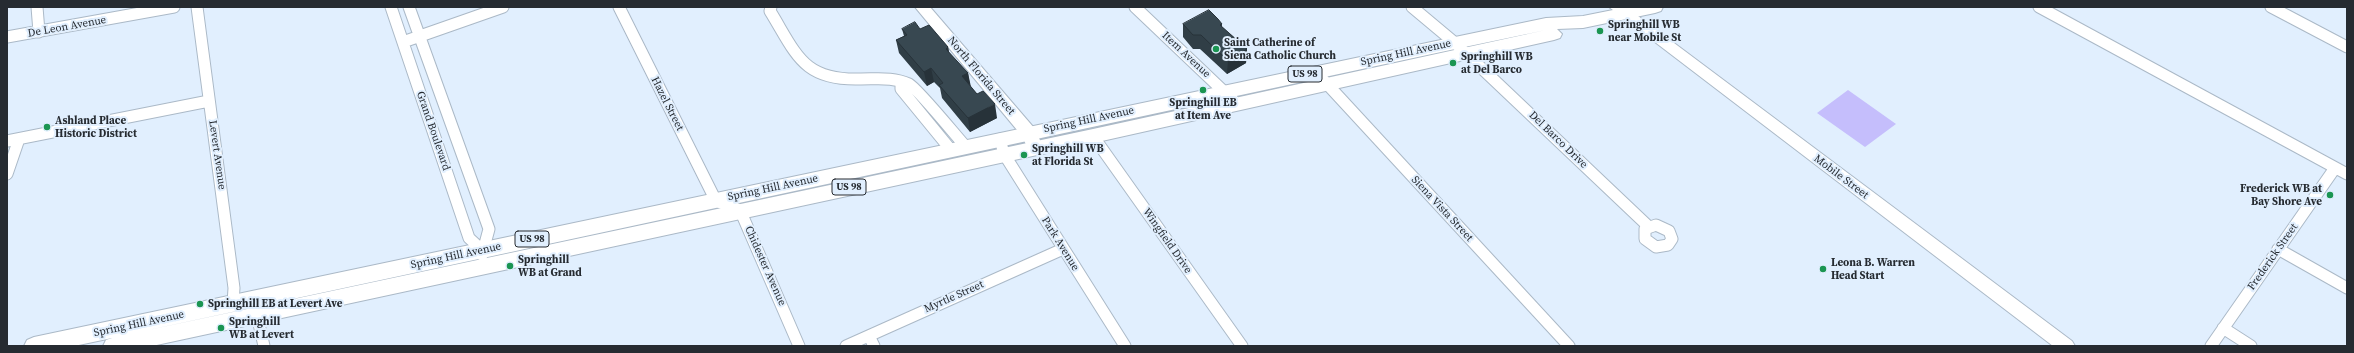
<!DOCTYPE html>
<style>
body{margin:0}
#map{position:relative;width:2354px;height:353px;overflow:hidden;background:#e1effe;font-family:"Source Serif 4",serif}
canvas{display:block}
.frame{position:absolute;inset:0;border:8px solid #262b31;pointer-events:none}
</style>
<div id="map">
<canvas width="2354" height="353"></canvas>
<div class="frame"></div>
</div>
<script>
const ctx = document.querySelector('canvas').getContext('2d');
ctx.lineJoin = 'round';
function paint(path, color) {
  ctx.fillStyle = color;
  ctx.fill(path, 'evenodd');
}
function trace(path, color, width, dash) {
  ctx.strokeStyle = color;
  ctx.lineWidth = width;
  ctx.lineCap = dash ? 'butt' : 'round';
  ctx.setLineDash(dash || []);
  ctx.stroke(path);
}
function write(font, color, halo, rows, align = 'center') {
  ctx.font = font + ' "Source Serif 4",serif';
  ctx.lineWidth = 4;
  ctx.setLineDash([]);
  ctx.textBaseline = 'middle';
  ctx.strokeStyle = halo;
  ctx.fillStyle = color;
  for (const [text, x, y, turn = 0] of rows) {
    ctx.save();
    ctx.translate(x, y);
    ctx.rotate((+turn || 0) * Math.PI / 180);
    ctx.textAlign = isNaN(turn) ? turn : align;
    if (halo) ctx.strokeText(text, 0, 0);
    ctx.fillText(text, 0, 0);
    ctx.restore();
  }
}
paint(new Path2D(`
 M1848 90 1896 124 1865 147 1817 113Z`), '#c5befc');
const street = new Path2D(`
 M37 7 39 32
 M197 7 234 288 233 303
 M391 7 469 238 482 250
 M409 7 489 229 482 255
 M619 7 716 201 740 210 799 346
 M771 7 770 11C797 55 803 81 861 79 879 79 893 77 909 84 918 89 956 136 966 147
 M1135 7 1237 104
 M1412 7 1455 43 1648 226
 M2039 7 2347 174
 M2271 7 2347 47
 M7 37 174 7
 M403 42 503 7
 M1316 72 1569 346
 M901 83V89L951 150
 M1093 136 1242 346
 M1000 139 1004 154 1125 346
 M7 141 209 101
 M7 174 19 139
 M1656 225 1669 231 1672 239 1668 245 1656 247 1645 239V229Z
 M2278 249 2347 288
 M257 315 264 346
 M2223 328 2251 346
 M869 336 874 346
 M846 346 1063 249
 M2211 346 2335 168`);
const secondary = new Path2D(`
 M915 7H930L1035 129 1043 147 1041 151 1035 153 1029 151 1022 136Z
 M1609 7H1626L2072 341 2075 346H2053Z`);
const primary = new Path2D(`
 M1628 7H1663L1661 11 1655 13 1583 28 1557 29 1562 34 1560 38 1554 40 1093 143 152 346H103L106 340 112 338 74 346H24L27 340 34 337 1455 37 1546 18 1583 16ZM1546 30 1093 129 139 332 1455 49Z`);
trace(street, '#abb9c7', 13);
trace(secondary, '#abb9c7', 2);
trace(primary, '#abb9c7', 2);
trace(street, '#fff', 11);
paint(secondary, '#fff');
paint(primary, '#fff');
paint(new Path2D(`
 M1183 24H1222V27L1247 49 1246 63 1227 74 1200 49H1193L1183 37Z
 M902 29H920L948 47 949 53 968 73 970 86 997 118 970 132 942 98 940 88 934 82 927 86 899 53 896 40 904 36Z`), '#303e46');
paint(new Path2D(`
 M948 47 951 61 946 49Z
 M1247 49 1246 63 1227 74 1228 61Z
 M931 68 934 82 927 86 924 72Z
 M968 73 971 87 962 76Z
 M995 104 997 118 970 132 968 118Z`), '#273239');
const building = new Path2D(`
 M1209 10 1218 19 1222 24 1220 25 1247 49 1228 61 1201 35H1193L1183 24Z
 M915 22 920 29 929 25 948 47 946 49 968 73 962 76 977 94 983 91 995 104 968 118 939 85 943 83 931 68 924 72 896 40 907 35 902 29Z`);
paint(building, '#384851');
trace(building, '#273239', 1);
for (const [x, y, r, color] of [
 [1600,31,4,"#1b9552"],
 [1216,49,4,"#1b9552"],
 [1453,63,4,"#1b9552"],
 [1203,90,4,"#1b9552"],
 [47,127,4,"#1b9552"],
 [1024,155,4,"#1b9552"],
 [2330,195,4,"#1b9552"],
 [510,266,4,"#1b9552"],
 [1823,269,4,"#1b9552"],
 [200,304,4,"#1b9552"],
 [221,328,4,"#1b9552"]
]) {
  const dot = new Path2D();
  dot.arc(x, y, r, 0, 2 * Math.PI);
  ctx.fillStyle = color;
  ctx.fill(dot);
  trace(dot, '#e1effe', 1.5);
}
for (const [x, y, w] of [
 [1305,74,34],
 [849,187,34],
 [532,239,34]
]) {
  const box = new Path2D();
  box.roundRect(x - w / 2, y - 8, w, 16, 3);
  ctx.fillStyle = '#e1effe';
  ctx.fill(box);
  trace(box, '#262b31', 1);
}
write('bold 10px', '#262b31', null, [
 ["US 98",1305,74],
 ["US 98",849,187],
 ["US 98",532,239]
]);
write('bold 11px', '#262b31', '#e1effe', [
 ["Springhill WB",1608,25],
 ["near Mobile St",1608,38],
 ["Saint Catherine of",1224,43],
 ["Siena Catholic Church",1224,56],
 ["Springhill WB",1461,57],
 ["at Del Barco",1461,70],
 ["Springhill EB",1203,103,"center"],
 ["at Item Ave",1203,116,"center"],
 ["Ashland Place",55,121],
 ["Historic District",55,134],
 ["Springhill WB",1032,149],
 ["at Florida St",1032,162],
 ["Frederick WB at",2322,189,"right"],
 ["Bay Shore Ave",2322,202,"right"],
 ["Springhill",518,260],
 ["WB at Grand",518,273],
 ["Leona B. Warren",1831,263],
 ["Head Start",1831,276],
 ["Springhill EB at Levert Ave",208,304],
 ["Springhill",229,322],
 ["WB at Levert",229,335]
], 'left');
write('11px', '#262b31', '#e1effe', [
 ["De Leon Avenue",67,27,-10],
 ["Spring Hill Avenue",1406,53,-12],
 ["Item Avenue",1186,55,43],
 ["North Florida Street",981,76,50],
 ["Hazel Street",667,104,63],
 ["Spring Hill Avenue",1089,120,-12],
 ["Grand Boulevard",433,131,71],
 ["Del Barco Drive",1558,140,44],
 ["Levert Avenue",217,155,82],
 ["Mobile Street",1841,177,37],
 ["Spring Hill Avenue",773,188,-12],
 ["Siena Vista Street",1442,209,47],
 ["Wingfield Drive",1167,241,55],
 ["Park Avenue",1060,244,58],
 ["Spring Hill Avenue",456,256,-12],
 ["Frederick Street",2273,257,-55],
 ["Chidester Avenue",765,266,66],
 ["Myrtle Street",954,297,-24],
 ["Spring Hill Avenue",139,324,-12]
]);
</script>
